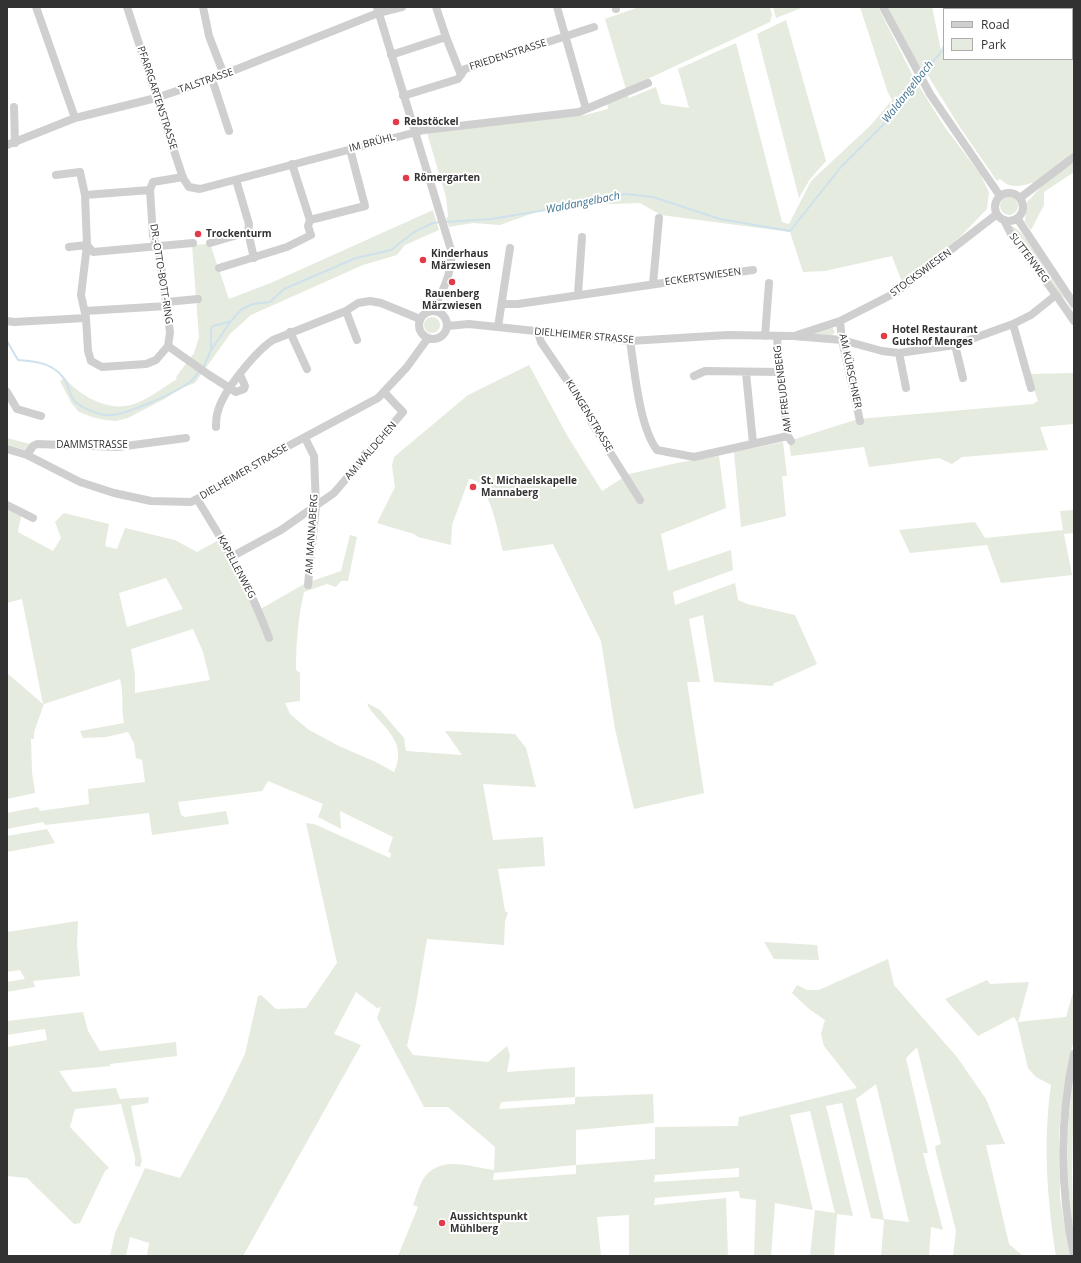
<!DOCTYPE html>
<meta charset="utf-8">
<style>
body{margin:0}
#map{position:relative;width:1081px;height:1263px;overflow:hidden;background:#fff;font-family:"Open Sans",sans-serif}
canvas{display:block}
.frame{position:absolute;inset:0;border:8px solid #323232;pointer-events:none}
.legend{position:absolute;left:943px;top:8px;width:130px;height:52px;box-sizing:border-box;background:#fff;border:1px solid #adadad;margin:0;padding:5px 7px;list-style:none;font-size:12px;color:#323232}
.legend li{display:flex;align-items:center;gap:8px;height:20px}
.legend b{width:20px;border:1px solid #adadad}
</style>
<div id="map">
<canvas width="1081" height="1263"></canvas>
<div class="frame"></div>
<ul class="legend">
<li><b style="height:5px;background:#cfcfcf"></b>Road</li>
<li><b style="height:11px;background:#e5ebde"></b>Park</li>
</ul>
</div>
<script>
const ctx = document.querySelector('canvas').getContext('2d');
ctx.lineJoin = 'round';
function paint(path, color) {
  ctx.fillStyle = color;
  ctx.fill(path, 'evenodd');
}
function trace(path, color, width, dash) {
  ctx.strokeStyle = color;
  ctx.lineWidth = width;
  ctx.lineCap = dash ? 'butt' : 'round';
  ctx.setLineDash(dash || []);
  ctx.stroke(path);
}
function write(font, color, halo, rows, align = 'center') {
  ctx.font = font + ' "Open Sans",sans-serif';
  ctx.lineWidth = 4;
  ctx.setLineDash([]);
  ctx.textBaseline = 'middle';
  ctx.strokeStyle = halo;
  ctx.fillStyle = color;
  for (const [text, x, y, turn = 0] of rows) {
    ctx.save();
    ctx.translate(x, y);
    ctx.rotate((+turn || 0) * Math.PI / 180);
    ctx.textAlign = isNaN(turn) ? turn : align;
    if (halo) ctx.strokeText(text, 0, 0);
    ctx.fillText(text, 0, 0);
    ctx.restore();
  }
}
paint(new Path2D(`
 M639 7H770L772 15 770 22 626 89 605 19Z
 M773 7H804L776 18Z
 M860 7H878L914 78 944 126 980 174 989 192 987 209 982 214 961 236 903 285 892 256 825 271 803 272 790 232 661 215 640 203 583 205 536 212 500 225 473 223 449 227 446 218 448 217 446 197 427 133 585 115 608 109 607 103 627 94 629 98 656 87 661 104 689 108 678 69 736 43 782 222 789 224 811 181 870 126 892 100 888 93Z
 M887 7H932L941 50 944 42V59H1072V9H973L975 7H1074V172L1044 192V205L1031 230 1025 222 1027 202 1041 187 1036 182C1022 185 1013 191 1000 179L997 181 959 126 924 69H921L910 51Z
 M786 20 826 161 810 179 799 198 757 34Z
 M1000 206a9 9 0 1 1 18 0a9 9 0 1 1-18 0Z
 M433 210 439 230 405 245 397 255 363 265 251 315 230 334 195 383 181 388 166 398 128 418 116 421 105 420 92 417 79 412 72 404 60 381 65 378C78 394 103 409 125 406 143 404 162 388 177 379L176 377 194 353 199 337 192 245 210 244 229 299 273 282Z
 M1009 225C1011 226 1015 227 1017 229 1028 238 1074 303 1074 315L1067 301 1056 291Z
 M424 325a8 8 0 1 1 16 0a8 8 0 1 1-16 0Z
 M832 327 835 332 832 335 811 334Z
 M529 365 568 437 602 491 629 474 677 463 719 456 726 508 661 534 668 571 731 550 733 570 673 592 675 605 735 583 738 600 747 604 795 615 817 664 773 684V686L714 682 703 615 689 619 700 682H687L704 793 634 809 615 729 601 641 553 544 503 551C499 535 488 477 469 479L452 525 451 545 418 537 414 534 377 523 395 487 392 466 394 457 468 395Z
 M1074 373V424L1040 427 1048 450 962 457 952 464 939 458 869 467 864 447 791 456 789 441 858 419 1033 404 1038 401 1029 374Z
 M7 438 30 444 26 450 7 445Z
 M783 442 787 476H782L786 516 741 527 734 452Z
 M7 508 13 509 14 513 21 516 18 532 53 551 61 538 55 522 64 513 109 524 105 546 117 549 125 528 175 540 197 552 219 540 257 611 306 583 341 571 350 535 357 537 348 581H341L336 587 327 584 304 592C298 618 296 643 296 670L300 673V701L285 703 290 714 309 730 341 747 376 762 394 772C408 743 385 729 369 708L367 703 380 710 404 738 406 751 462 755 445 731 515 734 526 748 536 787 483 784 493 840 543 837 545 866 498 869 505 911 508 913 505 921 504 945 427 939 416 1004 407 1046 413 1055 488 1062 507 1046 510 1055 507 1072 575 1067V1097L653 1094 654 1123 576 1130V1165L655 1159V1127L738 1126 739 1117 857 1088 824 1046 821 1034 825 1020 809 1009 792 993 797 985 807 990H819L888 959 894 985 957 1057 986 1099 1005 1144 986 1145 1009 1244 1023 1256H953L956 1231 936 1152 935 1146 941 1144 917 1047 906 1058 928 1153H923L943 1230 931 1227 929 1256H881L884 1220 871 1218 842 1103 826 1106 853 1216 837 1214 834 1256H810L815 1210 835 1213 810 1111 790 1115 813 1210 775 1203 771 1256H754L756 1200 740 1198 739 1191 655 1198 654 1205 726 1198 728 1256H629V1215L597 1217 601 1256H398L418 1207 413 1205C417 1196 420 1181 427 1174 444 1156 473 1167 494 1170L495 1147 448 1107H424L377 1018 381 1007 377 1008 356 992 334 1034 361 1045 243 1256H147L149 1243 130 1237 126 1256H110L115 1233 145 1168 180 1178 220 1105 245 1054 258 996 261 995 276 1009 306 1008 337 963 306 823 314 824 390 858 391 853 388 852 393 837 340 811 341 829 318 817 323 804 268 781 262 791 178 802 181 815 185 817 226 811 229 824 152 835 149 813 45 825 43 822 7 829V813L38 807 40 811 89 804 88 789 145 782 142 760 136 758 134 743 128 732 106 737 83 738 80 731 124 723C121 708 124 694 120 679L44 704 34 732V739H31L32 772 35 793 7 799V673L43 704 22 599 7 603ZM166 578 183 609 127 627 119 593ZM193 629 203 652 210 680 135 693V675L131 649ZM876 1084 909 1222 884 1219 856 1099ZM575 1097V1104L499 1109 501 1102ZM576 1165V1174L493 1180 494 1173ZM739 1168V1177L654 1182 655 1175Z
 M1074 510V533L1064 534 1072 575 1001 583 987 545 910 553 899 530 975 522 985 538 1063 530 1060 511Z
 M47 829 55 843 7 852V836Z
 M78 921 77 945 80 976 33 981 35 987 7 992V982L25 979 20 970 7 972V932Z
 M764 942 817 945 819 960 774 959Z
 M987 980 990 984 1029 982 1018 1022 1066 1017 1074 989V1038L1064 1089 1059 1132 1060 1198 1070 1256H1056C1047 1200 1043 1141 1051 1085L1036 1077 1028 1068 1017 1022 1014 1017 978 1036 945 999Z
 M83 1012 88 1031 100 1051 176 1042 177 1056 110 1064V1066L59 1071 73 1092 116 1088 120 1099 149 1097 148 1103 131 1106 142 1161 140 1167 135 1166V1157L121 1104 75 1109 70 1127 109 1168 105 1171 80 1223 74 1224 27 1178 7 1176V1047L47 1040 45 1029 7 1035V1021Z
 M1074 1075 1072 1174 1074 1236C1066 1181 1065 1130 1074 1075Z`), '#e5ebde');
trace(new Path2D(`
 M976 9 978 7
 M922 74 943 50 944 46
 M445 222 491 219 594 202 625 194 653 197 720 219 790 231 841 167 889 119 919 77
 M7 341 18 360C37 361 58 364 67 384 71 393 70 398 79 405 85 409 98 414 105 415 121 418 177 392 190 382 194 379 197 374 200 371
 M211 350V330L213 326 229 322
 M203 368 211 350 230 322 242 309 253 304 270 302 284 289 356 258 391 250 414 232 433 223 441 222`), '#cee1ed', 2);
trace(new Path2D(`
 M36 7 75 118
 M127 7 183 178 189 187 200 189 424 130 579 112 648 83
 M203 7 209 36 224 75
 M377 7 451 250C453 271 443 294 430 311
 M436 7 446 37 461 75
 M557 7 586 109
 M616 7V9
 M883 7 930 94 1000 196
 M391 55 446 37
 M212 79 229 131
 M403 96 458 79 465 69 594 27
 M14 107 15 143
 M7 145 75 118 156 98 212 79 378 13 402 7
 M56 175 80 172 85 195 87 245 81 295 86 318 88 351 91 361 102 367 146 364 156 360 168 346 170 333 167 306 164 290 160 257 153 236 150 190
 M236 180 249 224 248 232 254 258
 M995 207a14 14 0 1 1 28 0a14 14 0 1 1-28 0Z
 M85 195 150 190 153 182 183 177
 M1020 198 1074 157
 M1017 218 1074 304
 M310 220 365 206 350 149
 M210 243 248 232
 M69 247 87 245 93 252 193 243
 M219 268 287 247 311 235 308 226 310 220 292 164
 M653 284 659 218
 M578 294 582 237
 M1056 295 1074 321
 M166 302 198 299
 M502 304H518L753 270
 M85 311 167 306
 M346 311 357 340
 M419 325a14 14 0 1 1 28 0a14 14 0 1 1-28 0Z
 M7 321 14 322 86 318
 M840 321 842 340 860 421
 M1013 324 1031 388
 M447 326 469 324 630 341 728 335 793 336 842 340 882 351 899 353 955 345 1013 324 1031 315 1056 295 1011 234 1004 220
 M498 327 510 248
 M290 332 307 369
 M538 332 541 342 581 401 593 425 640 500
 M797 335 840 321 895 293 997 214
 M765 336 769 283
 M777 336 779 372 788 436 791 441
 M630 341C635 372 639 426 657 450L694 457 788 436
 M955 345 963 378
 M168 346 209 375 236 392 244 389 245 386 240 375
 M899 353 906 388
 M746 373 753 443
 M694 376 705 371 779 372
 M7 392 17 409 41 416
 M216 427C216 421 216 416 218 411 223 391 256 351 273 340L346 311 358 303 370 301 381 303 420 319
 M305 438 314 456 316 506 308 585
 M7 449 27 455 80 482 114 493 151 501 191 502 216 489 277 452 378 398 407 367 428 338
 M27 455 33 446 37 444 118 447 186 438
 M197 499C225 544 251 588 269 638
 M7 505 33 518
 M233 556 281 530 334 493 403 412 384 392
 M1074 1054C1059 1122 1060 1188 1074 1256`), '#cfcfcf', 8);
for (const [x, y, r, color] of [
 [396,122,4,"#e13b49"],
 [406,178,4,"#e13b49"],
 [198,234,4,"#e13b49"],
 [423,260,4,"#e13b49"],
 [452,282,4,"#e13b49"],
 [884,336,4,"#e13b49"],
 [473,487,4,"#e13b49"],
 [442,1223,4,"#e13b49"]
]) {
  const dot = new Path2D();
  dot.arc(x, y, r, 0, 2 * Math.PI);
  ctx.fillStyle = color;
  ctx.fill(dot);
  trace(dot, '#fff', 1.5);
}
write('10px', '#323232', '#fff', [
 ["FRIEDENSTRASSE",508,55,-18],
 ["TALSTRASSE",206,81,-19],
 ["PFARRGARTENSTRASSE",157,98,72],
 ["IM BRÜHL",372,143,-15],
 ["SUTTENWEG",1029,258,53],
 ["STOCKSWIESEN",921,273,-36],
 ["DR.-OTTO-BOTT-RING",161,274,81],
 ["ECKERTSWIESEN",703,277,-8],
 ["DIELHEIMER STRASSE",584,336,5],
 ["AM KÜRSCHNER",850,371,78],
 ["AM FREUDENBERG",783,389,-97],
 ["KLINGENSTRASSE",589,416,59],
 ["DAMMSTRASSE",92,445],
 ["AM WÄLDCHEN",371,451,-49],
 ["DIELHEIMER STRASSE",244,472,-30],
 ["AM MANNABERG",312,534,-86],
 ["KAPELLENWEG",236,567,62]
]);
write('bold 10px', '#323232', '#fff', [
 ["Rebstöckel",404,122],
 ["Römergarten",414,178],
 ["Trockenturm",206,234],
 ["Kinderhaus",431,254],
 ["Märzwiesen",431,266],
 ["Rauenberg",452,294,"center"],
 ["Märzwiesen",452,306,"center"],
 ["Hotel Restaurant",892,330],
 ["Gutshof Menges",892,342],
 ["St. Michaelskapelle",481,481],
 ["Mannaberg",481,493],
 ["Aussichtspunkt",450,1217],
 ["Mühlberg",450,1229]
], 'left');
write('italic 11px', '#407493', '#fff', [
 ["Waldangelbach",908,92,-52],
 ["Waldangelbach",583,203,-11]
]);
</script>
